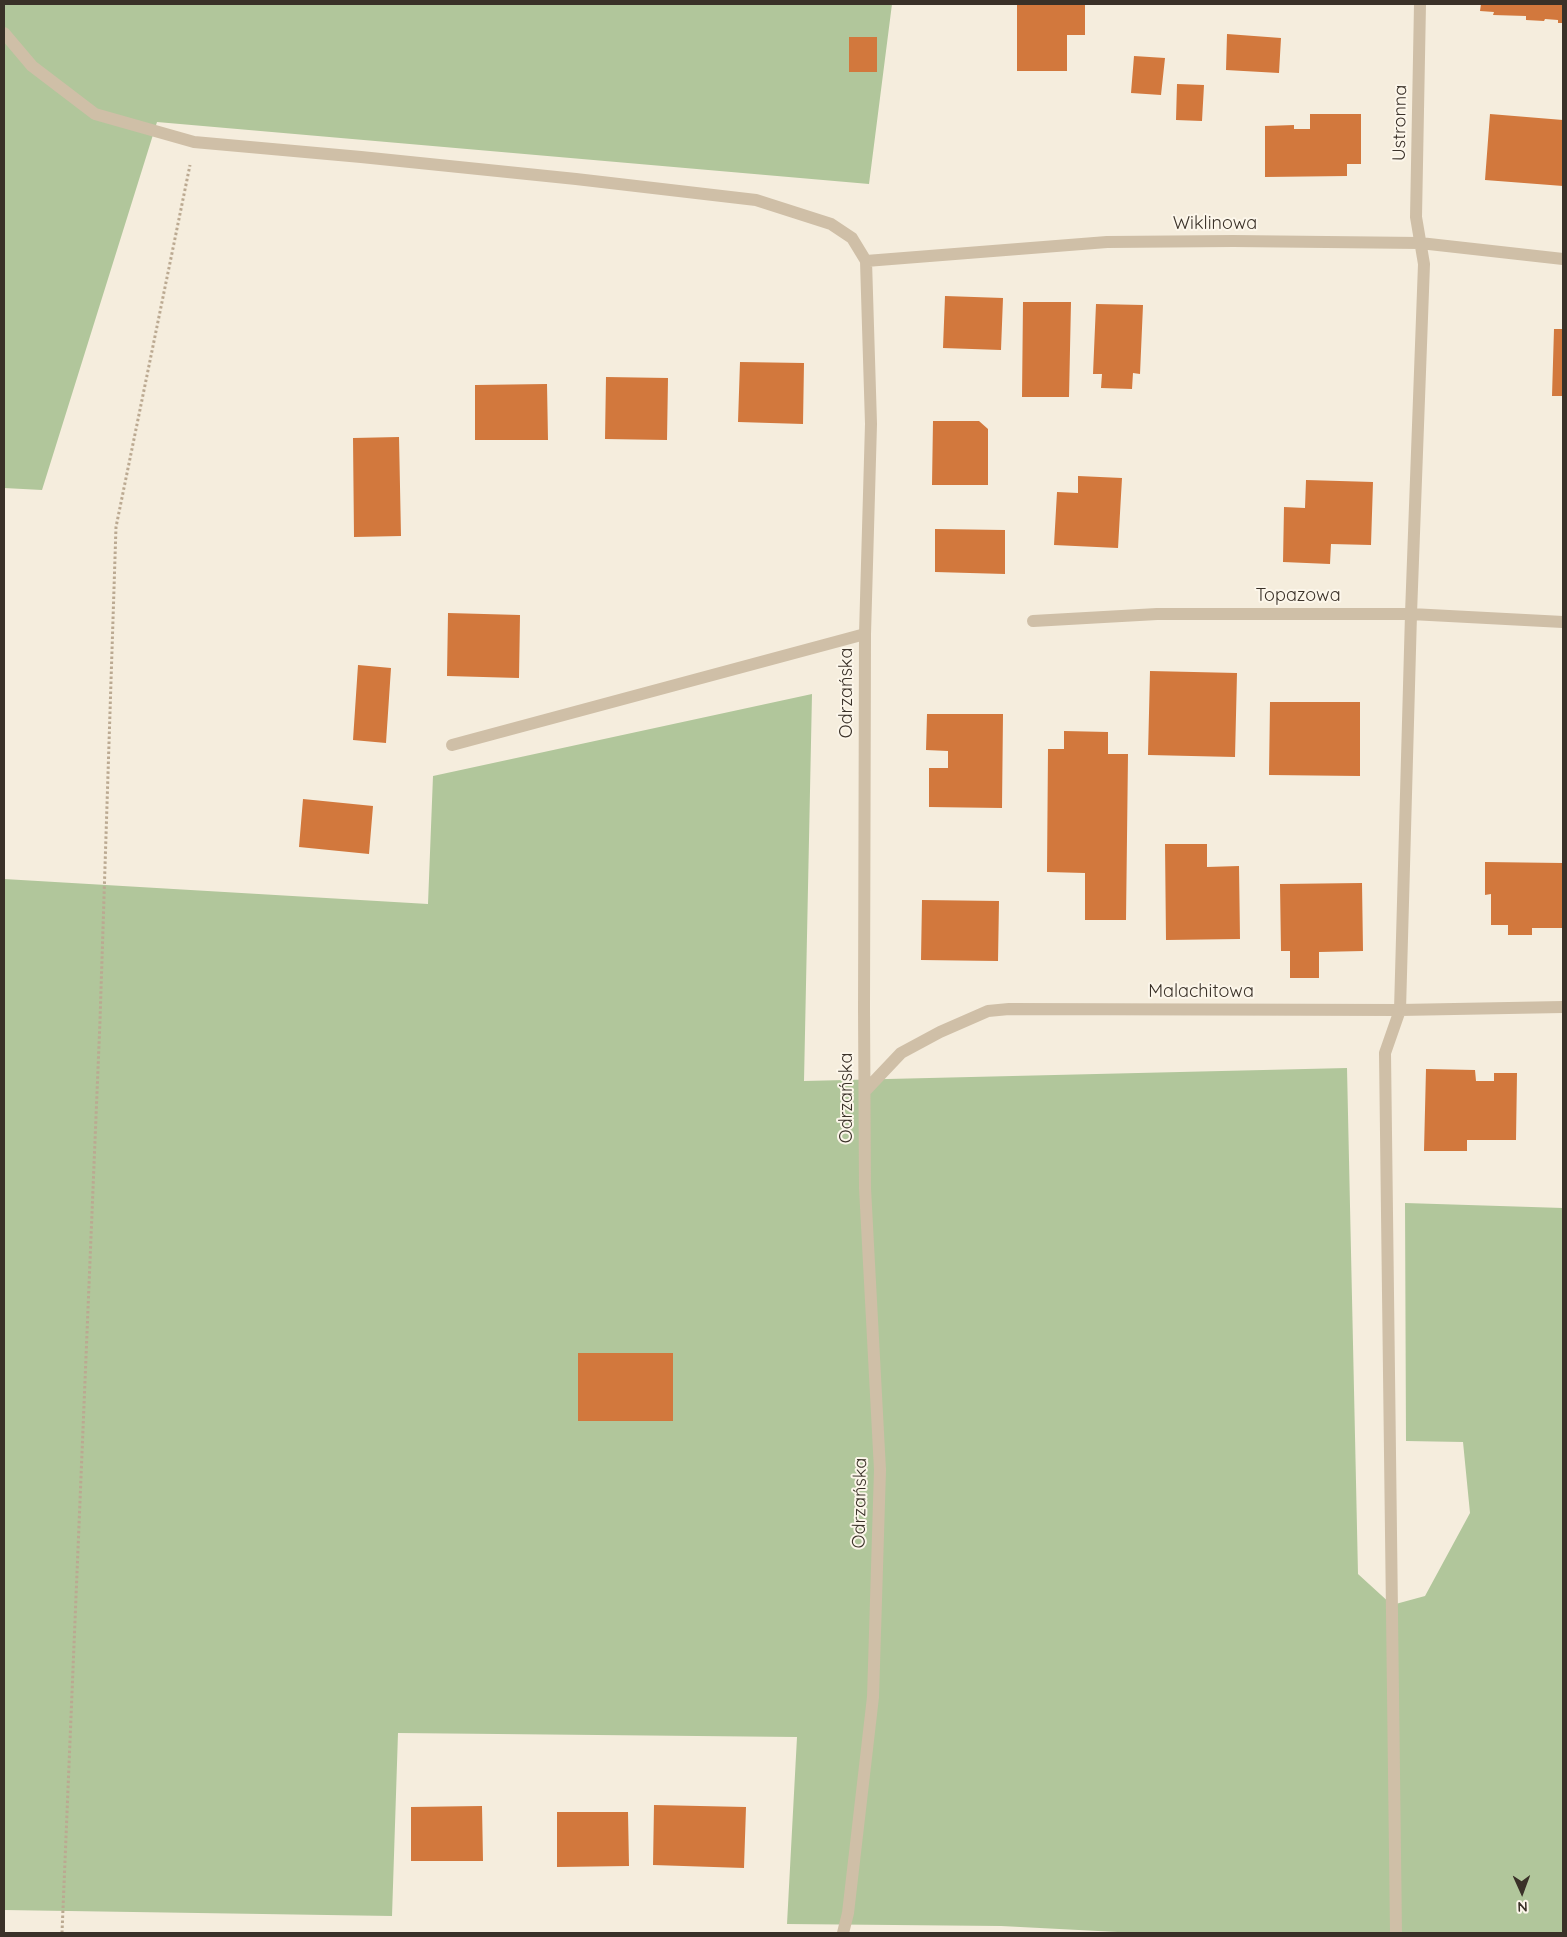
<!DOCTYPE html>
<meta charset="utf-8">
<style>
body{margin:0}
#map{position:relative;width:1567px;height:1937px;overflow:hidden;background:#f5eddd;font-family:Quicksand,sans-serif}
canvas{display:block}
.frame{position:absolute;inset:0;border:5px solid #3a3128;pointer-events:none}
.north{position:absolute;left:1497px;top:1867px;width:50px;height:50px;-webkit-text-stroke:4px #fcf6ea;paint-order:stroke;rotate:178deg;font-size:14px;font-weight:700;line-height:20px;text-align:center;color:#3a3128}
.north::after{content:'';display:block;margin:auto;width:18px;height:22px;background:#3a3128;clip-path:polygon(50% 0,100% 100%,50% 72%,0 100%)}
</style>
<div id="map">
<canvas width="1567" height="1937"></canvas>
<div class="frame"></div>
<div class="north">N</div>
</div>
<script>
const ctx = document.querySelector('canvas').getContext('2d');
ctx.lineJoin = 'round';
function paint(path, color) {
  ctx.fillStyle = color;
  ctx.fill(path, 'evenodd');
}
function trace(path, color, width, dash) {
  ctx.strokeStyle = color;
  ctx.lineWidth = width;
  ctx.lineCap = dash ? 'butt' : 'round';
  ctx.setLineDash(dash || []);
  ctx.stroke(path);
}
function write(font, color, halo, rows, align = 'center') {
  ctx.font = font + ' Quicksand,sans-serif';
  ctx.lineWidth = 4;
  ctx.setLineDash([]);
  ctx.textBaseline = 'middle';
  ctx.strokeStyle = halo;
  ctx.fillStyle = color;
  for (const [text, x, y, turn = 0] of rows) {
    ctx.save();
    ctx.translate(x, y);
    ctx.rotate((+turn || 0) * Math.PI / 180);
    ctx.textAlign = isNaN(turn) ? turn : align;
    if (halo) ctx.strokeText(text, 0, 0);
    ctx.fillText(text, 0, 0);
    ctx.restore();
  }
}
paint(new Path2D(`
 M4 4H892L869 184 157 122 42 490 4 488Z
 M812 694 804 1081 1347 1068 1358 1574 1392 1605 1425 1596 1470 1513 1463 1442 1406 1441 1405 1203 1563 1208V1933H1137L1001 1926 787 1924 797 1737 398 1733 392 1916 4 1910V879L428 904 433 776Z`), '#b1c69b');
paint(new Path2D(`
 M1017 4H1085V35H1067V71H1017Z
 M1481 4H1563V23H1558V20L1545 19 1544 21 1526 20V16L1493 15 1494 12 1480 11Z
 M1227 34 1281 38 1279 73 1226 70Z
 M849 37H877V72H849Z
 M1134 56 1165 58 1161 95 1131 93Z
 M1177 84 1204 85 1202 121 1176 120Z
 M1310 114H1361V164H1347V176L1265 177V126L1294 125V129H1310Z
 M1490 114 1563 120V186L1485 180Z
 M945 296 1003 298 1001 350 943 348Z
 M1023 302H1071L1069 397H1022Z
 M1096 304 1143 305 1140 374 1133 373 1132 389 1101 388 1102 374H1093Z
 M1554 329H1563V396H1552Z
 M740 362 804 363 803 424 738 422Z
 M606 377 668 378 667 440 605 439Z
 M547 384 548 440H475V385Z
 M933 421H979L988 429V485H932Z
 M399 437 401 536 354 537 353 438Z
 M1078 476 1122 478 1118 548 1054 545 1057 492 1078 493Z
 M1306 480 1373 482 1371 545 1331 544 1330 564 1283 562 1284 507 1305 508Z
 M935 529 1005 530V574L935 572Z
 M448 613 520 615 519 678 447 676Z
 M358 665 391 668 386 743 353 740Z
 M1150 671 1237 673 1235 757 1148 755Z
 M1270 702H1360V776L1269 775Z
 M927 714H1003L1002 808 929 807V768H948V751L926 750Z
 M1064 731 1108 732V754H1128L1126 920H1085V873L1047 872 1048 749H1064Z
 M303 799 373 806 369 854 299 847Z
 M1165 844H1207V867L1239 866 1240 939 1166 940Z
 M1485 862 1563 863V928H1532V935H1508V925H1491V894L1485 895Z
 M1362 883 1363 951 1319 952V978H1290V951H1281L1280 884Z
 M922 900 999 901 998 961 921 960Z
 M1426 1069 1475 1070 1476 1081H1494V1073H1517L1516 1140H1467V1151H1424Z
 M578 1353H673V1421H578Z
 M654 1805 746 1807 744 1868 653 1865Z
 M482 1806 483 1861H411V1807Z
 M557 1812H628L629 1866 557 1867Z`), '#d2783d');
trace(new Path2D(`
 M62 1933 100 1021 116 527 190 165`), '#bba991', 3, [2.5, 2.5]);
trace(new Path2D(`
 M452 745 865 634`), '#cfbfa7', 12);
trace(new Path2D(`
 M4 33 32 66 95 114 194 142 361 157 576 179 756 200 831 224 852 238 866 261
 M866 261 1107 242 1233 241 1420 243 1563 259
 M1033 621 1157 614H1411L1563 622
 M865 1091 901 1053 940 1032 988 1011 1009 1009 1400 1010 1563 1007
 M843 1933 848 1913 873 1697 880 1470 865 1188 864 1009 865 634 871 424 866 261
 M1396 1933 1385 1053 1400 1010 1411 614 1424 264 1416 217 1420 4`), '#cfbfa7', 12);
write('18px', '#3a3128', '#fcf6ea', [
 ["Ustronna",1400,123,-89],
 ["Wiklinowa",1215,224],
 ["Topazowa",1298,596],
 ["Odrzańska",847,693,-90],
 ["Malachitowa",1201,992],
 ["Odrzańska",847,1098,-90],
 ["Odrzańska",860,1503,-89]
]);
</script>
